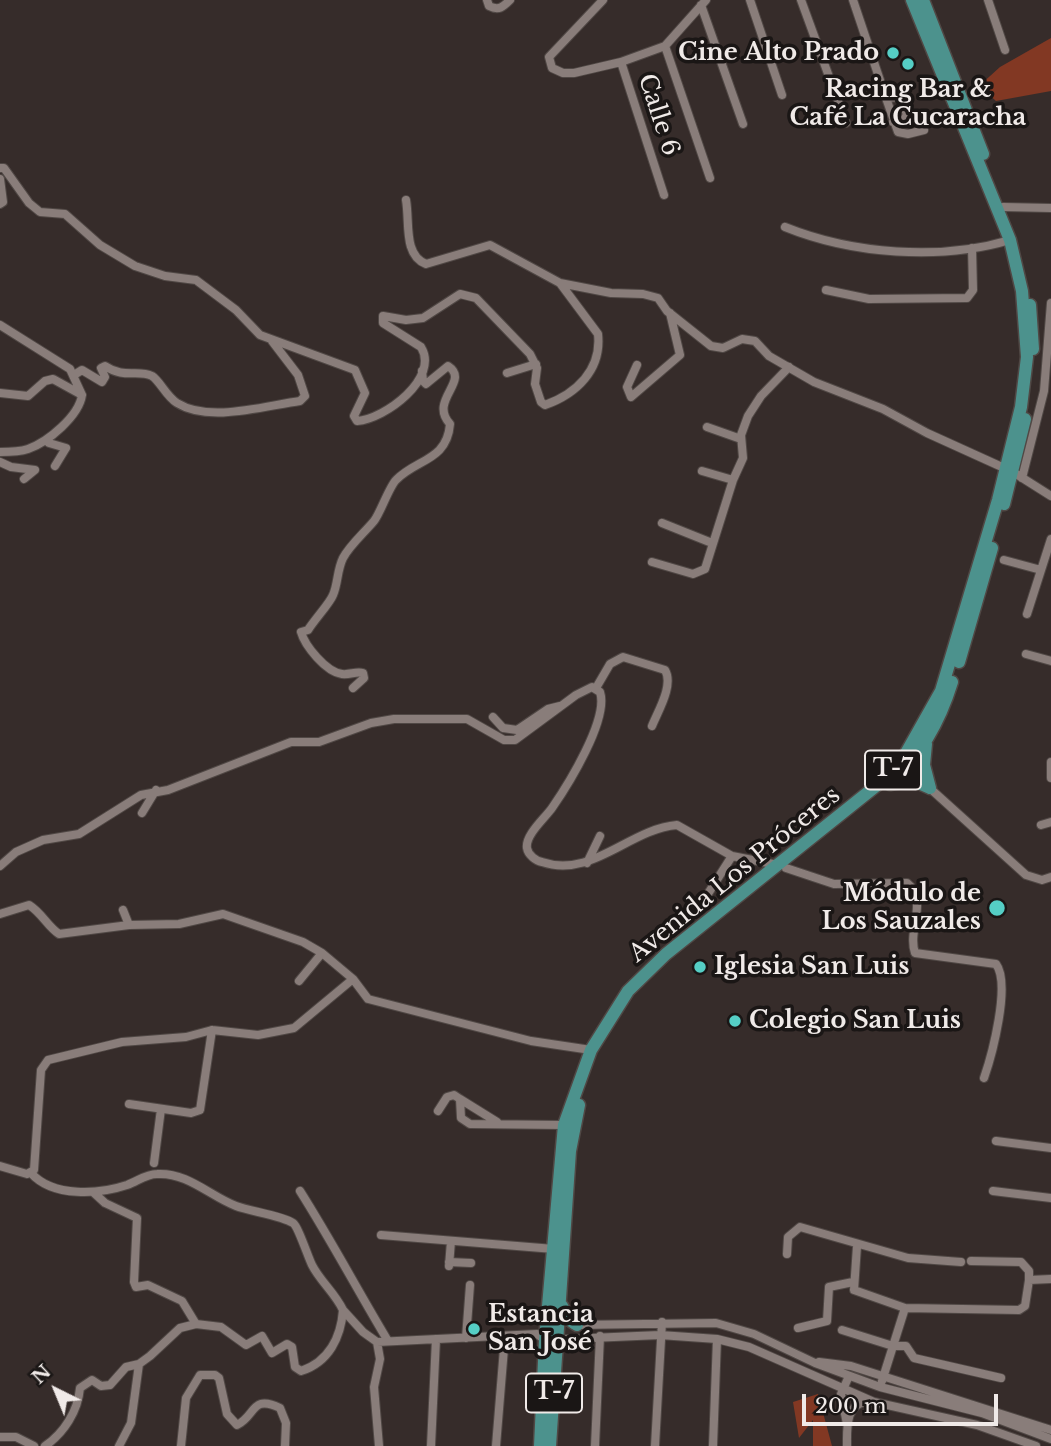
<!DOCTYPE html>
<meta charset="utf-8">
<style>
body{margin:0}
#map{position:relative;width:1051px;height:1446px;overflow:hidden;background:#362c2a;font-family:"Libre Baskerville",serif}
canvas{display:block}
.north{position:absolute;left:21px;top:1355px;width:70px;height:70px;-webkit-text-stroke:5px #1a1615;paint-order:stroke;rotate:317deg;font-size:19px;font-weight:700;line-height:28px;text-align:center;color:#f0eae8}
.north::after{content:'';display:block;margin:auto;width:24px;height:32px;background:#f0eae8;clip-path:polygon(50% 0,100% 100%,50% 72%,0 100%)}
.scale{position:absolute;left:802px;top:1394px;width:196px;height:32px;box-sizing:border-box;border:4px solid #f0eae8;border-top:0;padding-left:9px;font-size:21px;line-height:24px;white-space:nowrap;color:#f0eae8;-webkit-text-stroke:5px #1a1615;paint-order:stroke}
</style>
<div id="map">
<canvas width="1051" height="1446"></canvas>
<div class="north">N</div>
<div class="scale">200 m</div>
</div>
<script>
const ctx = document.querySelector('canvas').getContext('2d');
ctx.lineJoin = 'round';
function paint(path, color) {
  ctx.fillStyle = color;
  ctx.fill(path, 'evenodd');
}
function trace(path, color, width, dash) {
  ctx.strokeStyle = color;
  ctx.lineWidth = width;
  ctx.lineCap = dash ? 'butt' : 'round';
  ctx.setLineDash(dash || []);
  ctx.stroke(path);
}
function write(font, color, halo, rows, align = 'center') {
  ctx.font = font + ' "Libre Baskerville",serif';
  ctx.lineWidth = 7;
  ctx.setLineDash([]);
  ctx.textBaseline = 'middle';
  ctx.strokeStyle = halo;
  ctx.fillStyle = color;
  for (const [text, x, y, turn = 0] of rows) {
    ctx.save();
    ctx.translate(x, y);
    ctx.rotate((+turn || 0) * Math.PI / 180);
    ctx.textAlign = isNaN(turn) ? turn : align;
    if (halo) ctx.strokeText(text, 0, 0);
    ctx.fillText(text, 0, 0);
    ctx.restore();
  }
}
paint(new Path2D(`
 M1051 38V91L996 101 979 86 1000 67Z
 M818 1394 832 1446H813V1420L799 1438 793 1402Z`), '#823823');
const minor = new Path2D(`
 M487 0 489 6C499 11 503 7 510 0
 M603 0 549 57 552 68 563 73H574L621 62 665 46 706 0
 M750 0 782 95
 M801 0 846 123
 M853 0 886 98 899 97 907 114 904 120 893 122
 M988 0 1005 50
 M701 5 743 124
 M665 46 710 178
 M621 62 664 195
 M886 98 898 132 908 134 924 130
 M0 168H4L29 203 40 212 65 214 100 245 135 266 165 276 196 280 236 310 260 335 355 370 365 393 354 416 357 421C385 419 440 378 421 347L383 323V316L406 320 423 318 460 294 476 298 530 354 537 368 535 384 541 402 545 405C576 394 602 370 598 334L560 283
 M0 179 3 202 0 204
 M406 200C410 222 403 255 426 264L490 245 560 283 611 293 643 294 658 298 667 311 711 346 723 348 742 339 755 341 769 356 814 382 883 409 927 433 1013 472 1051 496
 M1003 207 1051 208
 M785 227C852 254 940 261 1010 240
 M826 290 869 299 967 298 973 290 972 248
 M0 325 70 369 82 395C79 416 48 442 28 449 19 452 9 452 0 452
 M637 365 627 387 631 397 680 355 670 313
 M507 373 536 364
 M74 375 82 370 102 382 105 377 101 368 105 366C124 379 138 369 152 376 160 381 166 396 177 403 209 423 264 406 300 401L305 396 298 375 272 341
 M0 393 28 396 45 381 53 379 82 395
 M707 427 741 439
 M49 443 66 448 55 466
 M0 462 11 467 35 470 24 479
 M702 471 733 480
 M1022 478 1044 391 1051 303
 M662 523 712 543
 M1004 560 1041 570
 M652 562 693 574 705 569 733 480 743 458 741 435 748 416 761 396 789 367
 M1027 614 1051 539
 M1026 654 1051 661
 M353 688 364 678 363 673C356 671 350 675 342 674 326 672 305 646 301 632L308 630C315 619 330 603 333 595 338 584 337 570 343 558 350 545 364 533 374 521 380 514 389 487 396 480 416 459 447 461 450 424 428 400 471 381 448 366L426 384 423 381 422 371
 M596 688 610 664 623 657 665 670C674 685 658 711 652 726
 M493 717 503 728 517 730 548 709 560 706
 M1051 762V778
 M903 764 1026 875 1042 880 1051 877
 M142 813 156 790
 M1041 825 1051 822
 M587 863 600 836
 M0 866 16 852 43 840 79 834 141 795 168 790 291 742H319L371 723 394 719H467L504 740H515L576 695 592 687 600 692C609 719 568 785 552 808 545 818 525 835 527 848 528 855 536 861 542 862 592 879 629 829 677 825L732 856 778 865
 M786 868 834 884 907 883C929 900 907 930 915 953L996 964C1011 984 992 1055 984 1078
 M704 900 732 856
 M123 910 129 925
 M0 914 29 905C42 913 47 926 59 934L129 925 179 924 223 914 303 942 322 953 353 979 368 999 531 1041 591 1050
 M299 981 322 953
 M460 1099 497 1122
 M129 1104 191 1113 200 1110 212 1030
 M438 1111 447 1097 454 1095 460 1099 461 1118 470 1124 564 1125
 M996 1141 1051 1148
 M154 1163 161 1109
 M0 1166 27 1174 34 1170 41 1070 48 1060 122 1042 186 1037 212 1030 258 1035 294 1028 353 979
 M31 1173C53 1198 100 1194 127 1185 138 1181 146 1174 157 1174 187 1172 210 1196 236 1206 249 1211 283 1216 293 1223 298 1226 308 1257 312 1265 320 1281 335 1293 343 1310
 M300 1191C331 1240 358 1291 388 1341
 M993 1191 1051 1198
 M93 1192 105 1203 137 1218 134 1282 136 1287 148 1285 182 1301 196 1324
 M381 1235 554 1249
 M857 1246 854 1290 905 1308 1019 1310 1025 1306 1029 1280 1051 1279
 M787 1254 788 1237 800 1227 908 1258 961 1262
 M971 1261 1021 1262 1029 1271V1280
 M449 1262 471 1263
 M449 1266 451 1241
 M574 1325 716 1323 754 1334 815 1363 880 1387 982 1413 1051 1439
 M798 1328 827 1321 829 1287 853 1282
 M842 1330 893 1346H906L914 1358 1001 1378
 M466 1338 470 1285
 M377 1342 380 1359 374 1387 379 1446
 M819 1362 851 1366 1051 1430
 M882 1381 905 1308
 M847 1424 841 1394 849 1376
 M0 1437H16L34 1446
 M45 1446C64 1433 78 1411 80 1388L92 1380 101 1386 110 1385 126 1367 139 1364 150 1356 180 1328 196 1324 221 1327 246 1345 262 1336 272 1353 287 1344 292 1347 295 1367 301 1371C329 1362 341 1337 343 1310L363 1332 377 1342 537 1334 545 1340 660 1335 717 1339 749 1347 874 1402 977 1425 1036 1446
 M119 1446 131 1423 139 1364
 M181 1446 186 1398 200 1375H215L219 1378 227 1414 237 1425C256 1416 251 1394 280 1408L286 1423 285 1446
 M431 1446 436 1339
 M496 1446 505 1336
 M595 1446 600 1336
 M655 1446 662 1322
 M713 1446 717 1339
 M847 1446C847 1428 845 1404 868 1401`);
const highway = new Path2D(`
 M923 0 983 154
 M1030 305 1033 349
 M1004 504 1025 419
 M959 662 992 548
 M926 744 924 765 930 788
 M892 782C922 754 940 721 952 682
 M890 784 912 780 930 788
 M562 1306 568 1319 577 1325
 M540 1446 545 1340 564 1125 591 1050 628 991 666 954 876 786 901 762 941 691 998 500 1021 407 1027 357 1022 291 1010 240 912 0
 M550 1446 570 1151 579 1105`);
trace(minor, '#504845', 10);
trace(highway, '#504845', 15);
trace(minor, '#897d7a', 8);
trace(highway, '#4c928d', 12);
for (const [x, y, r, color] of [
 [893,53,7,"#55cec5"],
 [908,64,7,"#55cec5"],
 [997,908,9,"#55cec5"],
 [700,967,7,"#55cec5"],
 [735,1021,7,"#55cec5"],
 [474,1329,7,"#55cec5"]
]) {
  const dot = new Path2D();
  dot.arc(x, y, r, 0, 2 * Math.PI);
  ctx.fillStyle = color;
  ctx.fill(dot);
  trace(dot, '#1a1615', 2.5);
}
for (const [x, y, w] of [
 [893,770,56],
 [554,1393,56]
]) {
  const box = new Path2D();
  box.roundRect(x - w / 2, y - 19.5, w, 39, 5);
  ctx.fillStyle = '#1a1615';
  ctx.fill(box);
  trace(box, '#f0eae8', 2);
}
write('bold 23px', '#f0eae8', null, [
 ["T-7",893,770],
 ["T-7",554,1393]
]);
write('bold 24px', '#f0eae8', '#1a1615', [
 ["Cine Alto Prado",879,53,"right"],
 ["Racing Bar &",908,90,"center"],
 ["Café La Cucaracha",908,118,"center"],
 ["Módulo de",981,894,"right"],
 ["Los Sauzales",981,922,"right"],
 ["Iglesia San Luis",714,967],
 ["Colegio San Luis",749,1021],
 ["Estancia",488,1315],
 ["San José",488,1343]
], 'left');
write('24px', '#f0eae8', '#1a1615', [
 ["Calle 6",658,115,72],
 ["Avenida Los Próceres",735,875,-39]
]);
</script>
